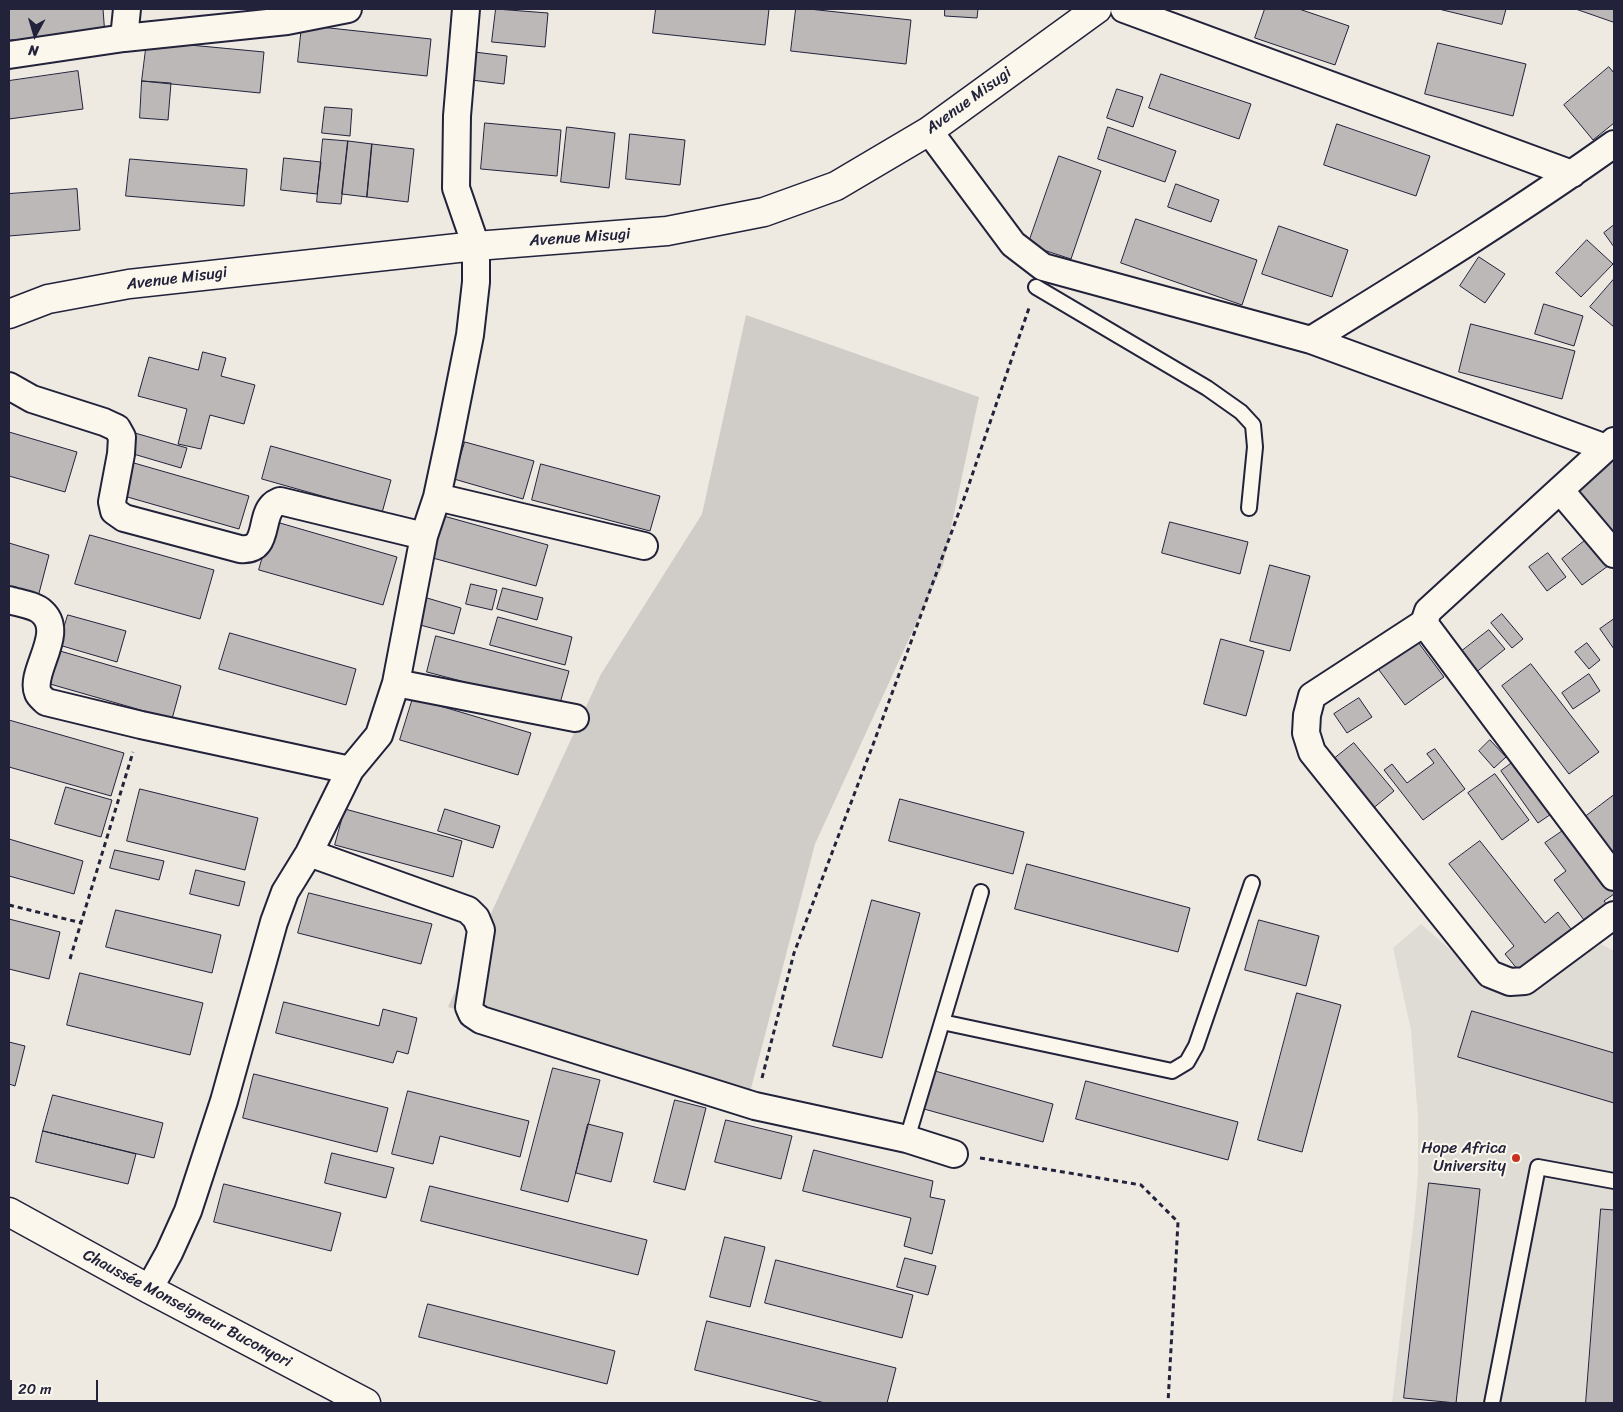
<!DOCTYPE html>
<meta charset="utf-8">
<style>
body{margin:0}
#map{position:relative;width:1623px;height:1412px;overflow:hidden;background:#eeeae2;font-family:Sriracha,sans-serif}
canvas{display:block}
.frame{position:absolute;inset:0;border:10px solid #22223b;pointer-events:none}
.north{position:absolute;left:10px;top:10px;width:50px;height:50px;-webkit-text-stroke:4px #fbf7ec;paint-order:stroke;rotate:186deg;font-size:14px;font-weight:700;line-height:20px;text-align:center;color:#22223b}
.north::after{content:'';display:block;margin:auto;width:18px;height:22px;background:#22223b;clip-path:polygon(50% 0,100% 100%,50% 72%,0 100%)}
.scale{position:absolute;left:10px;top:1380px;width:88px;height:22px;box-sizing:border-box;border:2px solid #22223b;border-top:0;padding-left:6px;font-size:15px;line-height:18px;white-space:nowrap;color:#22223b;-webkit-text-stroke:4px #fbf7ec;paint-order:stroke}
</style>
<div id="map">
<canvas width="1623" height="1412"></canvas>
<div class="frame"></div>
<div class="north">N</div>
<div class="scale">20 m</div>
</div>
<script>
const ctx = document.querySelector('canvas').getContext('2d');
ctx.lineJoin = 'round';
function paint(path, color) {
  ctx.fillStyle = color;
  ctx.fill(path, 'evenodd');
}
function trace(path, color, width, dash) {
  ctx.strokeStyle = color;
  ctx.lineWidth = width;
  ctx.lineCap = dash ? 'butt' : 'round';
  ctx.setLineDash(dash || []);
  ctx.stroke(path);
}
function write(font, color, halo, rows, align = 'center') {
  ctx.font = font + ' Sriracha,sans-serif';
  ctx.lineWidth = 4;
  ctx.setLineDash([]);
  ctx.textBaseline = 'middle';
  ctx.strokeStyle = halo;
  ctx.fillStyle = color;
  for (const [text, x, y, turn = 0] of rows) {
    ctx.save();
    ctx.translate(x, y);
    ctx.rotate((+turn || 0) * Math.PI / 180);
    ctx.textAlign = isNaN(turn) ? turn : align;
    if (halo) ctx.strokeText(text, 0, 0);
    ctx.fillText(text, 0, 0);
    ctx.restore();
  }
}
paint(new Path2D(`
 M1421 924 1486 981 1527 991 1601 944 1614 951V1403H1392L1415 1210 1418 1174V1117L1411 1030 1393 948Z`), '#dfdbd5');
paint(new Path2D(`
 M746 315 979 397 943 565 815 844 749 1096 448 1007 601 674 702 514Z`), '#d0cdc9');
const building = new Path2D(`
 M9 9H103L105 36 9 40Z
 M496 9 548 13 545 47 492 42Z
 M656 9H769L765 45 653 33Z
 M796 9H809L911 20 906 64 791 51Z
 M945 9H978L977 18 945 16Z
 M1265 9H1299L1349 26 1335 65 1255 38Z
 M1439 9H1506L1502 24Z
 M1576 9H1614V22Z
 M302 25 431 39 427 76 298 62Z
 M147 41 264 52 260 93 142 81Z
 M1438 43 1526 64 1513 116 1425 94Z
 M466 51 507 56 504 84 463 79Z
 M1609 67 1614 73V123L1593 140 1564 105Z
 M78 71 83 109 9 119V81Z
 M1161 74 1251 104 1239 139 1149 108Z
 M142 81 171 83 168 120 140 118Z
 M1117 89 1143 97 1133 127 1107 118Z
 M325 107 352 109 350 136 322 133Z
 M485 123 561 130 557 176 481 169Z
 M1337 124 1430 156 1416 196 1324 165Z
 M567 127 615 133 609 188 561 182Z
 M1108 127 1176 151 1165 182 1098 159Z
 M630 134 685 140 680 185 626 179Z
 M323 139 348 141 341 204 317 202Z
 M348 141 372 144 367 197 342 194Z
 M372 144 414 149 408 202 367 197Z
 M1059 156 1101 171 1071 259 1028 245Z
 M284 158 321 162 317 194 281 190Z
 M130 159 247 169 244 206 126 196Z
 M1176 184 1219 200 1211 222 1168 207Z
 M77 189 80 230 9 236V194Z
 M1136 219 1257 260 1242 305 1121 263Z
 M1614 225V247L1604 233Z
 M1279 226 1348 250 1332 297 1262 274Z
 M1587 240 1613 264 1581 297 1556 273Z
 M1479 257 1505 274 1485 303 1460 286Z
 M1614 279V327L1590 307Z
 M1544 304 1583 316 1574 346 1535 334Z
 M1471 324 1575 351 1562 399 1459 372Z
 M203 352 226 358 221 376 255 385 244 424 210 415 201 449 178 444 187 409 138 396 149 357 198 370Z
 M9 432 77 452 65 492 9 476Z
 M135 433 187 448 181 468 130 453Z
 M465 442 534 461 523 499 454 479Z
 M271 446 391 480 382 513 262 479Z
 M1614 455V544L1571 488Z
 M134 463 249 496 239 529 124 496Z
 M541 464 660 496 650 531 532 500Z
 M440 515 548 545 536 586 429 557Z
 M273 521 397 557 383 605 259 570Z
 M1170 522 1248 542 1240 574 1162 553Z
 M90 535 214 570 200 619 75 584Z
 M1587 539 1608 566 1582 585 1562 559Z
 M9 543 49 555 38 597 9 588Z
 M1548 553 1566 577 1547 591 1529 567Z
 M1270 565 1310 576 1290 651 1250 641Z
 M471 584 497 590 492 610 466 604Z
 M503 588 543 598 537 620 497 609Z
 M427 598 461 608 454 634 420 625Z
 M1502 614 1523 639 1512 648 1491 623Z
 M68 615 126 631 117 662 59 645Z
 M498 617 572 637 565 665 490 645Z
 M1614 619V649L1600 629Z
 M1489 630 1505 649 1474 674 1458 654Z
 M230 633 356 669 346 705 219 669Z
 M436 636 569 671 559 707 427 672Z
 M1415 638 1444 677 1405 705 1376 666Z
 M1221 639 1264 651 1246 716 1204 704Z
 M1587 643 1600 660 1589 669 1575 652Z
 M60 651 181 686 172 719 50 684Z
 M1531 664 1599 752 1569 774 1502 686Z
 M1589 674 1600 691 1573 709 1562 693Z
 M413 698 531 733 518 775 400 740Z
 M1359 698 1372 717 1347 733 1334 714Z
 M9 720 124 753 111 796 9 767Z
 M1490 740 1506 757 1494 768 1479 751Z
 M1354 743 1394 791 1365 815 1325 766Z
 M1435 749 1465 789 1423 820 1384 770 1392 764 1407 783 1434 763 1427 754Z
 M1520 757 1557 810 1538 823 1501 771Z
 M1495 774 1529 820 1502 840 1468 793Z
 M66 787 112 800 101 837 55 824Z
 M140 789 258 818 245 870 127 841Z
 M1614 795V863L1581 820Z
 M900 799 1024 832 1013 874 889 841Z
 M345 809 462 841 453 877 335 845Z
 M445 809 500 826 493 848 438 831Z
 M1567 828 1614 892V894L1604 901 1609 907 1587 924 1554 880 1566 871 1545 843Z
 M9 839 83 861 74 894 9 876Z
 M1480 841 1545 923 1558 912 1571 929 1518 970 1505 954 1514 946 1449 864Z
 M115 850 164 861 159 880 110 868Z
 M1027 864 1190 908 1178 952 1015 909Z
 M196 870 245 882 239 906 190 894Z
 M309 893 432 924 421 964 298 933Z
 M872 900 920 913 882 1058 833 1046Z
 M116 910 221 935 212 973 106 947Z
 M9 919 60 932 49 979 9 969Z
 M1259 920 1319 936 1306 986 1245 970Z
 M80 973 203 1003 190 1055 67 1025Z
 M1297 993 1341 1005 1302 1152 1258 1140Z
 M284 1002 379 1026 383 1009 417 1018 408 1054 397 1051 393 1063 276 1033Z
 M1472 1011 1614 1053V1103L1458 1057Z
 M9 1042 25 1046 15 1086 9 1084Z
 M553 1068 600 1080 568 1202 521 1190Z
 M935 1071 1053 1104 1043 1142 924 1109Z
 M254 1074 388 1108 377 1152 243 1118Z
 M1086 1081 1238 1122 1228 1160 1076 1119Z
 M408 1091 529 1121 520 1157 440 1136 433 1164 392 1154Z
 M53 1095 163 1123 154 1158 43 1131Z
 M675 1100 706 1108 685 1190 654 1182Z
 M726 1120 792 1136 781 1179 715 1162Z
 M588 1124 623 1133 611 1182 576 1173Z
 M43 1131 136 1154 128 1184 36 1162Z
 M814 1150 933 1181 930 1197 945 1200 932 1254 904 1246 911 1218 803 1191Z
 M332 1153 394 1168 386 1198 325 1183Z
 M1429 1183 1480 1189 1456 1403 1404 1398Z
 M224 1184 341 1213 331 1251 214 1222Z
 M430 1186 647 1240 638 1275 421 1221Z
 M1601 1209 1614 1210V1403H1586Z
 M725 1237 765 1247 750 1307 710 1297Z
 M905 1258 936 1266 928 1295 897 1287Z
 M776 1260 913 1295 902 1338 765 1303Z
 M428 1304 615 1351 607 1384 419 1337Z
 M707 1321 896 1368 887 1403H825L695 1370Z`);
paint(building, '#bcb8b8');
trace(building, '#22223b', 1);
const service = new Path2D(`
 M1036 287 1207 388 1241 412 1253 425 1255 447 1249 508
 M942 1022 1172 1071 1187 1062 1196 1046 1252 883
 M907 1139 981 892
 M1492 1403 1538 1167 1614 1181`);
const minor = new Path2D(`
 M127 9 124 38 287 21 348 9
 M1124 9 1572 174
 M9 55 124 38
 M929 131 1013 244 1043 267 1311 340 1606 448 1614 441
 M1311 340C1413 277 1516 214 1614 144
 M9 386 32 399 104 422 117 428 122 437 121 454 112 502 114 511 124 518 240 549C270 552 259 518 273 505 275 503 278 502 280 501L424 536
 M1560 490 1606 448
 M437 497 644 546
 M1614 554 1560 490 1428 611 1424 623 1614 877
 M9 600C18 603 35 605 42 612 66 633 29 672 38 693 39 696 43 699 46 702L141 725 350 770
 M1424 623 1312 696 1307 715 1306 733 1312 752 1490 974 1510 982 1525 981 1614 915
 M396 683 575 718
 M309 853 468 910 476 918 481 930 469 1007 472 1014 481 1020 755 1106 907 1139 954 1154
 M149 1289 169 1253 188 1211 224 1101 274 922 285 892 309 853 350 770 379 735 396 683 424 536 437 497 450 436 470 335 476 282V246L456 188 457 116 466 9`);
const tertiary = new Path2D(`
 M9 314 48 299 129 284 476 246 667 231 764 212 836 186 929 131 1097 9
 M9 1212 149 1289 366 1403`);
trace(service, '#22223b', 18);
trace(minor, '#22223b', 30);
trace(tertiary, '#22223b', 31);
trace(new Path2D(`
 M9 905 82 923
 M70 959 133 752
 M762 1078 794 953 874 742 966 493 1029 308
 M980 1158 1141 1185 1178 1222 1168 1403`), '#22223b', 3, [5, 4]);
trace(service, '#fbf7ec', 14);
trace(minor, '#fbf7ec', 26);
trace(tertiary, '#fbf7ec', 28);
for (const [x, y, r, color] of [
 [1516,1158,5,"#c8321e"]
]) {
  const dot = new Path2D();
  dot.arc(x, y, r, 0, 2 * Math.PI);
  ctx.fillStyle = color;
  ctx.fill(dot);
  trace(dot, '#fbf7ec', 2);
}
write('16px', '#22223b', '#fbf7ec', [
 ["Avenue Misugi",969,101,-36],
 ["Avenue Misugi",580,238,-4],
 ["Avenue Misugi",177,279,-7],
 ["Chaussée Monseigneur Buconyori",187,1309,28]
]);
write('16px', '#22223b', '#fbf7ec', [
 ["Hope Africa",1506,1149],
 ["University",1506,1167]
], 'right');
</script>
